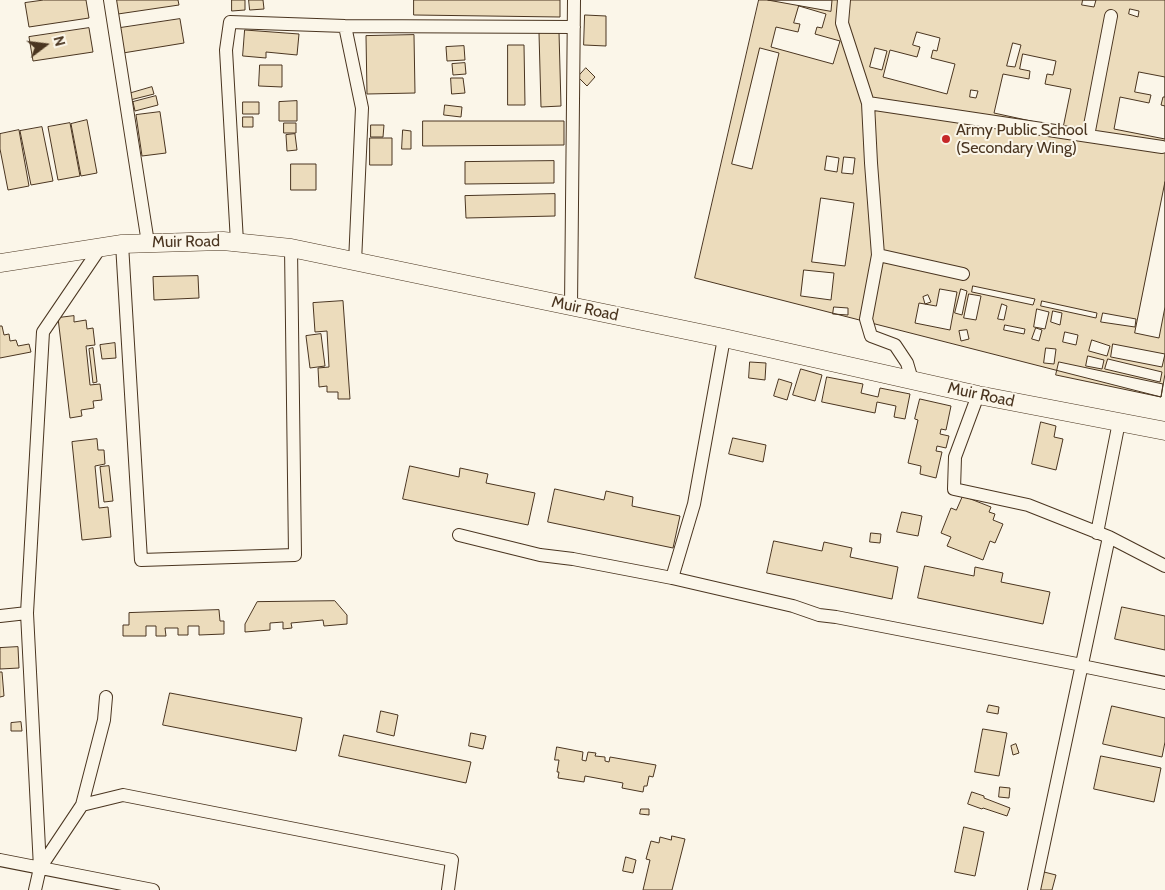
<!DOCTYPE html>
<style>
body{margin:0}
#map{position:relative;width:1165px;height:890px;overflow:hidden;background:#fbf6e9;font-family:Cabin,sans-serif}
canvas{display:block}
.north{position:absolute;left:20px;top:20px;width:50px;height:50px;-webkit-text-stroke:4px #fbf6e9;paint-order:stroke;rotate:75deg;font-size:14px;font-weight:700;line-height:20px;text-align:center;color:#4a3520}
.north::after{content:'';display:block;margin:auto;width:18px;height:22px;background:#4a3520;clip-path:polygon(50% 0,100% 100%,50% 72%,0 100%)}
</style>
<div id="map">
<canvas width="1165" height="890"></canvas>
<div class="north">N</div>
</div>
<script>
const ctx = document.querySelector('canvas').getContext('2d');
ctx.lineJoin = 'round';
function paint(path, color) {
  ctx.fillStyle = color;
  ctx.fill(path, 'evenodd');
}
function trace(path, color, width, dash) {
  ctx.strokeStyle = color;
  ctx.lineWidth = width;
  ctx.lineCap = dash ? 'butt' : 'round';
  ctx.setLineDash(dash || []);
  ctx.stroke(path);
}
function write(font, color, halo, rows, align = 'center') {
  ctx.font = font + ' Cabin,sans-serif';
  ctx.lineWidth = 4;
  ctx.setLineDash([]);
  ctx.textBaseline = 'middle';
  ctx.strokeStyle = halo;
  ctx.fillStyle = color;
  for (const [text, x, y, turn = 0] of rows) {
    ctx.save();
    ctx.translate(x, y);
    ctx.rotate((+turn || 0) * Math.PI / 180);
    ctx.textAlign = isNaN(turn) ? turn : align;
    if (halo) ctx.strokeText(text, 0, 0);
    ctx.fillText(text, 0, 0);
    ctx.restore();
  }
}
const building = new Path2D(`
 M44 0H86L89 18 29 27 25 3Z
 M116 0H178L179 5 118 14Z
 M232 0H245V10L232 11Z
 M249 0H263L264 9 250 10Z
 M414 0H560V17L414 15Z
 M759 0H1165V374L1161 397 695 278Z
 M768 0H832L831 11Z
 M1083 0H1096L1094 7 1082 5Z
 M799 6 826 14 822 28 817 27 815 34 840 41 833 64 771 47 776 27 798 32 800 24 794 23Z
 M1130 9 1139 11 1138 17 1129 14Z
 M585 15 606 16V46L584 45Z
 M180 19 184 43 123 53 120 28Z
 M89 28 93 52 33 61 29 37Z
 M245 30 299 34 297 55 266 52V58L243 56Z
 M559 32 561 106 541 107 539 33Z
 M917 32 940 38 937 51 933 50 931 58 955 64 947 94 883 77 890 50 917 57 920 47 913 45Z
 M414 35 415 93 367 94 366 36Z
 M1013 43 1021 45 1015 67 1007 66Z
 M508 45H524L525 105H508Z
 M464 46 465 60 447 61 446 47Z
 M760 48 779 53 752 169 732 164Z
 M875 48 887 51 882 70 870 67Z
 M1023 54 1056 61 1053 75 1047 74 1045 84 1071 89 1063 128 994 113 1003 74 1029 79 1030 71 1020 69Z
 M465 63 466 74 453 75 452 64Z
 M260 65H282V87L259 86Z
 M586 68 595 77 587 86 578 77Z
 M1139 72 1165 77V97H1163L1161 105 1165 106V139L1114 129 1120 97 1149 103 1151 95 1135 92Z
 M451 78H463L465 93 452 94Z
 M152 87 154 94 130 100 128 94Z
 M971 90 978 91 976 98 970 97Z
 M156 96 158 105 135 111 133 102Z
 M297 101V121H279V102Z
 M243 102H259V114H243Z
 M445 105 462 107 461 117 444 115Z
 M160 112 166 153 142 156 136 115Z
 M243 117H253V127H243Z
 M87 120 97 173 81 176 71 124Z
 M423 121H564V145L423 146Z
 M70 123 80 176 58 180 48 127Z
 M284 123H296V133H284Z
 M371 125H384L383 137H371Z
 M42 127 53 181 31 185 20 131Z
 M19 130 29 186 8 190 0 149V134Z
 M403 130 411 131V149H402Z
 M295 134 297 150 287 151 286 135Z
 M370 138H392V165H370Z
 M827 156 839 158 837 172 825 170Z
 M844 157 855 158 853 174 842 173Z
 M554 161V183L465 184V162Z
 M291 164H316V190H291Z
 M1165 182V307L1159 338 1135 333Z
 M555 194V216L466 218 465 196Z
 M821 198 854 203 845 266 812 262Z
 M804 270 834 273 831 300 801 296Z
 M198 276 199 298 154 300 153 277Z
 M973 286 1035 299 1033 305 972 292Z
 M940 289 957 292 950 330 915 323 919 303 936 306Z
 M961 289 967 291 962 315 955 313Z
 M969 294 981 296 976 320 964 318Z
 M928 295 931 302 925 304 923 297Z
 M343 301 350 399H338V392H327V386L319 387 318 368 329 367 327 331 315 332 313 303Z
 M1042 301 1097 313 1096 318 1041 306Z
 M1002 304 1007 306 1004 320 998 319Z
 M834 307 848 308V315L833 314Z
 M1037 309 1049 312 1045 329 1034 327Z
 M1053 311 1062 313 1060 325 1051 322Z
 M1103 313 1136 319 1135 327 1101 322Z
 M74 316V322L86 320 87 329 93 328 95 345 86 346 90 385 100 384 102 400 93 401 94 408 81 410 82 416 70 418 58 318Z
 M1005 325 1025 329 1024 334 1004 330Z
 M0 326H2L4 335 9 334 10 341 16 340 18 346 29 344 31 352 0 358Z
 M1036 328 1042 330 1039 341 1032 339Z
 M967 330 969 339 961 341 959 331Z
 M1065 332 1078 335 1076 345 1063 342Z
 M321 334 325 366 310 368 306 336Z
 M1092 340 1110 346 1107 356 1089 351Z
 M115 343 116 358 102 359 100 345Z
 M1113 344 1165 354 1162 367 1111 357Z
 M93 348 97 382 93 383 89 349Z
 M1046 348 1056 349 1054 364 1044 363Z
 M1088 356 1104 360 1102 369 1086 366Z
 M1108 359 1162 372 1160 382 1105 369Z
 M750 362 766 363 765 380 749 378Z
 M1059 362 1163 384 1161 397 1056 375Z
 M801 369 822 375 815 401 793 395Z
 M827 377 863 384 861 393 878 397 880 388 910 394 905 419 894 417 896 406 877 402 875 413 822 402Z
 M779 379 792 383 787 400 774 396Z
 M920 399 951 406 946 430 941 429 940 434 949 436 946 448 937 446 936 451 942 452 936 478 920 474 921 466 908 463 918 420 915 419Z
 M1041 422 1056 426 1054 437 1063 439 1056 470 1032 464Z
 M733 438 766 445 763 462 729 454Z
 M97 439 98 450H104L105 464 95 466 99 508 108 507 111 537 82 540 72 442Z
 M109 466 113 501 104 502 100 467Z
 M410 466 459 477 460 468 488 474 486 483 535 493 528 525 403 499Z
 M555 489 604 500 606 491 633 497 632 506 680 516 673 548 548 522Z
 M963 496 991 507 989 512 995 514 993 520 1003 524 995 543 990 541 983 560 947 546 951 537 941 533 951 508 956 510Z
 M902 512 922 516 918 536 897 532Z
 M871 533 881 534 880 543 870 542Z
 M774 541 822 551 824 542 852 548 850 557 898 567 892 599 767 573Z
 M925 566 974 576 975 567 1003 573 1001 582 1050 592 1043 624 918 598Z
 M335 601 347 615V624L324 626 323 620 291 623 292 628 283 629V622L270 623V630L245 632V624L257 602Z
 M1122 607 1165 616V650L1115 639Z
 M219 610 220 621H224V634L199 635V626H188V635H178V628H165L166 636H156V626H146V636H123V625H129V613Z
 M18 647 19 668 0 669V648Z
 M0 672H2L4 696 0 697Z
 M170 693 302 718 296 751 163 725Z
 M989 705 999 707 998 714 987 712Z
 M1112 706 1165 718V742L1162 757 1103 744Z
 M381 711 398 715 394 736 377 732Z
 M21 722 22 731H11V723Z
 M983 729 1007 733 999 776 975 772Z
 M471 733 486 736 483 749 469 746Z
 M344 735 471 762 466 783 339 756Z
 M1016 744 1019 753 1013 755 1011 746Z
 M557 747 583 752 582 760 586 761 588 752 596 753 595 756 605 757V761L609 762 610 757 656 765 653 777 649 776 647 786H644L643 792 622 788 623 783 585 776 584 782 558 778 559 772H557L559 760H555Z
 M1101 756 1161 768 1154 802 1094 789Z
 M1000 787 1010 788 1009 798 999 797Z
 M972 792 984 796V798L1010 808 1007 816 983 808 982 809 968 804Z
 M641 809H649V815L640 814Z
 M964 827 984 832 975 876 955 872Z
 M672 836 685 839 672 890H643L650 860 646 859 651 841 659 843 660 837 671 840Z
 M626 857 636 860 633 873 623 871Z
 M1044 872 1056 875 1052 890H1039Z`);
paint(building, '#ecdcbc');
trace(building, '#4a3520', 1);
const minor = new Path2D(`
 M110 0 148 243
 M844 0 842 23 868 103 871 163 878 255
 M345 26 362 108 355 262
 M868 103 1162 147
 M1088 136 1111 16
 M237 242 226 50 230 22 345 26 574 27
 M122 244 141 560 295 555 291 248
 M571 306 574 0
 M912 380 907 363 895 345 871 336 866 319 878 255 963 274
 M978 395 955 457 954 489 1028 505 1109 537 1165 566
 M1097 533 1119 422
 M459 535 540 555 573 559 672 578 793 606 819 615 836 617 1082 665V666L1165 683
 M672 578 694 504 724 338
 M0 616 27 613
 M82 805 104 720 106 697
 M0 860 153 890
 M40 868 82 805 123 795 452 860 448 890
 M35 890 40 868 27 613 43 332 100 248
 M1034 890 1109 537`);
const secondary = new Path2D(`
 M0 263 122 244 223 241 291 248 724 338 978 395 1165 431`);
trace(minor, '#4a3520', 14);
trace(secondary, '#4a3520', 19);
trace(minor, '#fbf6e9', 12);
trace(secondary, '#fbf6e9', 18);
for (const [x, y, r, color] of [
 [946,139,5,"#c62828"]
]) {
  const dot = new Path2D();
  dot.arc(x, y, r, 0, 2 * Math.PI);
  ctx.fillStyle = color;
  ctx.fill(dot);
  trace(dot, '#fbf6e9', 2);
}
write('16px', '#4a3520', '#fbf6e9', [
 ["Army Public School",956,130],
 ["(Secondary Wing)",956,148]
], 'left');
write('16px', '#4a3520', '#fbf6e9', [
 ["Muir Road",186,242,-1],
 ["Muir Road",585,309,12],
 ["Muir Road",981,395,12]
]);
</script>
